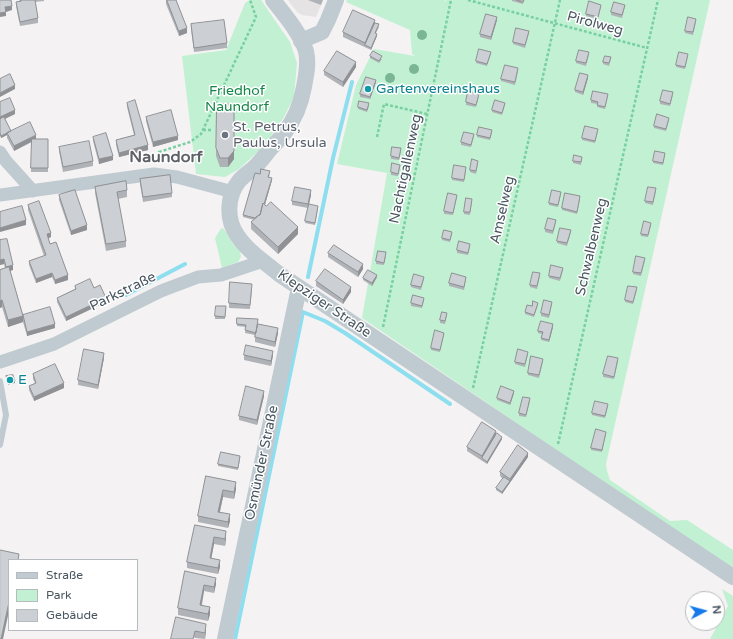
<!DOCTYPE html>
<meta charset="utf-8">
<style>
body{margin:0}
#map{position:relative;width:733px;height:639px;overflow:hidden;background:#f4f2f2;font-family:"Varela Round",sans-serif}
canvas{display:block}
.legend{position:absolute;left:8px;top:559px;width:130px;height:72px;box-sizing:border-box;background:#fff;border:1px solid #b6bbbf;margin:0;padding:5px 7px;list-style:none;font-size:12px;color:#495660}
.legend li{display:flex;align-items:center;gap:8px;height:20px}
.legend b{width:20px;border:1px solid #b6bbbf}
.north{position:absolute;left:685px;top:591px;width:40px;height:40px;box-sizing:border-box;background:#fff;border:1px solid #b6bbbf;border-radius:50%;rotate:84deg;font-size:11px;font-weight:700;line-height:16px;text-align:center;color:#495660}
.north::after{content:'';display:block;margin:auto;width:14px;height:18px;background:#167aea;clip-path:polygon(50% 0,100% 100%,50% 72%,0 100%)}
</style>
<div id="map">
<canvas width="733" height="639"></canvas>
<ul class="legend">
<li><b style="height:5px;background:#c0cad1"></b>Straße</li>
<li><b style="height:11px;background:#c1f1d2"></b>Park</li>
<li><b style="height:11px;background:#cccfd4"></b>Gebäude</li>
</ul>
<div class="north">N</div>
</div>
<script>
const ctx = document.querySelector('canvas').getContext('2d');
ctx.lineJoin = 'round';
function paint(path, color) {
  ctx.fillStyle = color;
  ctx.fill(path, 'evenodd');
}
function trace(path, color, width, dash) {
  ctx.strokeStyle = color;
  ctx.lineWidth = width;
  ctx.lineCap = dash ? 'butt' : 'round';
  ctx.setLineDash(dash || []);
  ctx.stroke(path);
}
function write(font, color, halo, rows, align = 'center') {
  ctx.font = font + ' "Varela Round",sans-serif';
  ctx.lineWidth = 3;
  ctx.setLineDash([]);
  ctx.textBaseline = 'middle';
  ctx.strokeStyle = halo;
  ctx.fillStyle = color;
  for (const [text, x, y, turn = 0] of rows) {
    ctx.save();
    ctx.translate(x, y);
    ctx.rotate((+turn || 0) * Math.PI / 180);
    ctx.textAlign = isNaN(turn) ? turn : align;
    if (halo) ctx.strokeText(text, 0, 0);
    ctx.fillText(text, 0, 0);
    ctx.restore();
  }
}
paint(new Path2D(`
 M288 0H323L316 17 302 15 297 12Z`), '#e5e3e4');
paint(new Path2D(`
 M250 0H261L290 42 297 63 294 97 284 117 265 145 239 169 225 177 196 174 182 56 226 50 245 3Z
 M347 0H444L446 1V0H710L606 464 607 471 610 480 670 521 687 520 733 550V570L362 318 387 173 337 164 356 85 374 49 415 56 412 54 410 30 346 2Z
 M222 228 224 229 233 244 240 251 241 257 238 262 222 268 215 238 220 230Z
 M722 589 733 596V639H710L728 606Z`), '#c1f1d2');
trace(new Path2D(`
 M308 277 333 158 352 82
 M126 295 185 264
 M235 639 303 312 325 321 345 333 450 404`), '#8ddeef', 4);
trace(new Path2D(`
 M468 0 647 48
 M203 130H212
 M377 137 384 104 427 114
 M157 162 159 152 190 142 201 134 256 17 250 0
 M383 327 451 0
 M473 388 560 0
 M558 444 658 0`), '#78d0a1', 2.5, [3, 2]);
trace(new Path2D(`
 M0 381 6 415 0 445`), '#c0cad1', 6);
trace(new Path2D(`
 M0 152 6 161 33 191
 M0 195 154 174 177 177 233 192
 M0 362 54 344 161 291 198 277 221 275 263 261`), '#c0cad1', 13);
trace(new Path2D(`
 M273 0C284 14 301 34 306 51 309 64 306 75 304 87 301 103 295 119 285 132 281 138 276 143 271 148 266 154 261 161 255 167 250 172 244 175 239 181 227 196 226 219 237 235 247 251 265 262 279 274L733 577
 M301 41 322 32 328 20 336 0
 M225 639 299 288`), '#c0cad1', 16);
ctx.fillStyle = '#7ab695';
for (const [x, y] of [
 [422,35],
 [414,69],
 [390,78]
]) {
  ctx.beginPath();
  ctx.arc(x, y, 5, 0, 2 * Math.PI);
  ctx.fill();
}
paint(new Path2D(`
 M20 0H44V1L35 2 38 18V23L20 26 16 6V2L20 1Z
 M166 0H176L187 33 179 36 166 4Z
 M308 0H323L321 5Z
 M512 0H524L523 4 512 1Z
 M601 7 598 19 586 16V14Z
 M625 7 622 18 611 15V12Z
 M497 20 491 40 480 37V34Z
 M696 22 693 35 685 33V31Z
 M375 23 379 27 376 33 377 36 371 50 343 37V32Z
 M191 24 227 43V48L194 52 191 29Z
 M529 33 525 48 513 44V42Z
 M491 54 487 66 476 63V61Z
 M589 55 586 66 576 63V61Z
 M370 56 382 59 379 63 370 58Z
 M688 56 685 69 676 67V65Z
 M611 59 609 66 603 64V62Z
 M356 67 343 87 324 75V71Z
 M518 71 515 85 501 81V79Z
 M588 78 583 95 575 92V90Z
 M376 82 370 99 360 97V94Z
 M673 95 670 106 660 104V101Z
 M479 96 476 107 466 105V102Z
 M608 96 605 109 597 107 598 104 591 103V100Z
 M0 102 15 114 5 119 11 132 36 139H48V172H31L32 142 14 151 7 138V135L1 138 0 136Z
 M127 103 148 150 119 157 116 145V140L134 135 127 107Z
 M505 105 502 115 492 112V110Z
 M369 106 367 112 358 109V107Z
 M146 117 178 140 153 147 146 121Z
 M669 120 666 131 654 128V126Z
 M598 131 595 143 582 140V138Z
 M492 132 490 140 477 137V135Z
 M474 136 471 147 461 145V142Z
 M93 137 113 160 99 164 93 141Z
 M59 147 93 161V166L63 172 59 151Z
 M216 148 234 159 228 167H220L216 156Z
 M401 151 399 160 391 159V156Z
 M665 155 663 165 653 163V161Z
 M582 159 581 165 573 163V161Z
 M478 163 476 174 470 172V170Z
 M400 167 398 176 391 175V172Z
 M466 170 464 182 452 180V178Z
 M270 173 269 177 272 180 265 205 298 234 278 254 251 229V222L254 220 243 217V215Z
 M140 179 172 193V197L143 202 140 184Z
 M95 187 127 190V197L118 199 126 241V247L106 251 95 193Z
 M656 191 653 205 645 203V201Z
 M561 194 558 207 549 205V203Z
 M59 195 87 230 71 235 59 200Z
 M311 195 309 204 318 208 315 225 305 223 308 208 292 205V201Z
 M457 197 453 215 444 214V211Z
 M580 199 577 214 562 210V208Z
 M472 201 470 215 464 214V212Z
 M28 205 51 237 48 238 50 244 68 280 55 284 52 277 36 283 29 265V261L44 256 28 210Z
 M556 222 553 234 545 232V229Z
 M651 225 648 237 641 236V234Z
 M571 232 567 246 557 243V241Z
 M452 234 450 242 442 240V238Z
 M0 240 13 270 10 271 23 315 55 328 27 336 23 322 8 327 2 307 0 308V270L5 268 4 264 0 265Z
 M470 246 468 255 457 253V250Z
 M328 253 363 269 358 277 328 257Z
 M386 255 384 265 376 264V261Z
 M645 260 641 276 633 274V272Z
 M563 270 560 281 549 278V276Z
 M540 276 537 289 530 287V285Z
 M377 277 372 286 363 280V278Z
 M424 279 421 290 411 287V285Z
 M466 279 464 290 449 286V283Z
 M316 281 351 292 343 304 316 286Z
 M75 286 94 288 106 302 66 321 57 302V298L75 289Z
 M252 289 250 309 229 308V303Z
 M637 290 633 304 625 302V300Z
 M424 300 422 308 411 306V303Z
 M552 304 549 318 541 316V313Z
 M538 305 534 317 525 314V312L532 306Z
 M226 306 225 319H215V316Z
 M447 315 445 324 440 323V320Z
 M237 318 258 324 278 333 275 347 255 342V335L245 333 246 327 237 326Z
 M553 327 549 342 541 340 542 334 538 333V331Z
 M444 335 440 352 431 350V348Z
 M528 354 525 367 515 364V362Z
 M244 355H273L271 366 244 360Z
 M104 358 98 389 78 385V380Z
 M543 361 539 378 528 375V373Z
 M618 361 614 379 603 377V374Z
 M33 374 64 388 34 401 29 390V386L35 383 33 379Z
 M514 393 510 405 497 400V398Z
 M264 396 257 425 239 420V416Z
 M530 401 526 417 519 416V413Z
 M608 406 605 418 592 415V413Z
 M606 434 602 452 591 450V448Z
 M502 439 487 464 467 451V447Z
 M528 457 502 494 496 490V488L503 479 500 476V472Z
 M240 459 238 470 218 466V464Z
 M206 476 236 489 234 499 223 497 220 512 230 521 228 528 198 522V516Z
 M195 525 226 538 225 546 214 544 211 559 220 567 218 574 187 568V562Z
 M185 571 216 584 214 593 204 591 202 605 210 614 208 621 178 615V608Z
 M176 617 206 630 205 639 195 638Z`), '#afb2b6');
paint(new Path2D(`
 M12 6V10L6 12V16L0 17V13L5 7Z
 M497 17V20L491 40V37Z
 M375 20V25L365 45V43Z
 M187 28V33L179 36V31Z
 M377 34V36L371 50V48Z
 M356 62V67L343 87V82Z
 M588 75V78L583 95V92Z
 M376 80V82L370 99V97Z
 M15 85V89L0 97V93Z
 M234 104V159L228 167V158Z
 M15 110V114L0 121V117Z
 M11 131 7 133V135L1 138V136Z
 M36 135V139L14 151V146Z
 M178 136V140L153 147V142Z
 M148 145V150L119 157V153Z
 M113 156V160L99 164V159Z
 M272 178V180L260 222V220Z
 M311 190V195L308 208V204Z
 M26 220V225L0 232V228Z
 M87 225V230L71 235V231Z
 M298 227V234L278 254V247Z
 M51 233V237L47 239V234Z
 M4 259V264L0 265V260Z
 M363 264V269L358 277V272Z
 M13 265V270L6 272V267Z
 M52 273V277L36 283V279Z
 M68 275V280L55 284V280Z
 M377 275V277L372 286V283Z
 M351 287V292L343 304V300Z
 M106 298V302L66 321V317Z
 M2 300V307L0 308V301Z
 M23 316V322L8 327V320Z
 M55 324V328L27 336V332Z
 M553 324V327L549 342V340Z
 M278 328V333L275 347V342Z
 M273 351V355L271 366V361Z
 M104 353V358L98 389V385Z
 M15 381V383L8 385V383Z
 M64 383V388L34 401V397Z
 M264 391V396L257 425V420Z
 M514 391V393L510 405V403Z
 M496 431V436L482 458V456Z
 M502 437V439L487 464V462Z
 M528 453V457L502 494V492L510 481V479Z
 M236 482V489L234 499V492Z
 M223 490V497L218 519V512Z
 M230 514V521L228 528V522Z
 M226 531V538L225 546V539Z
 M214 537V544L210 565V558Z
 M220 560V567L218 574V568Z
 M216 578V584L214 593V587Z
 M204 585V591L200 612V605Z
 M9 602V611L3 639H1Z
 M210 607V614L208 621V614Z
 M206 624V630L205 639V633Z`), '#8f9194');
const building = new Path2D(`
 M0 0H11L12 6 5 7 6 12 0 13Z
 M20 0H35L38 18 20 22 16 2 21 1Z
 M167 0H176L187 28 179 31Z
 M517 0H524L523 2Z
 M589 1 601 5 598 17 586 14Z
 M614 2 625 5 622 15 611 12Z
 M353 10 375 20 365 43 343 32Z
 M486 14 497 17 491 37 480 34Z
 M688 17 696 19 693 32 685 31Z
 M224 20 227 43 194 48 191 24Z
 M375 23 379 24 375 33 377 34 371 48 365 45Z
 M516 28 529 31 525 45 513 42Z
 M479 49 491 52 487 64 476 61Z
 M579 50 589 52 586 63 576 61Z
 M337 51 356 62 343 82 324 71Z
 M373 51 382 56 379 61 370 56Z
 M679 52 688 54 685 67 676 65Z
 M605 56 611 57 609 63 603 62Z
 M505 65 518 68 515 82 501 79Z
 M580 73 588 75 583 92 575 90Z
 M10 74 15 85 0 93V79Z
 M366 77 376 80 370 97 360 94Z
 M663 90 673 92 670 104 660 101Z
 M468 91 479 94 476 105 466 102Z
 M593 91 608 94 605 107 597 105 598 102 591 100Z
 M10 98 15 110 0 117V102Z
 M135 100 148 145 119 153 116 140 135 135 127 103Z
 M495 100 505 103 502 113 492 110Z
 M359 101 369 103 367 110 358 107Z
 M217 104H234V151L228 158H220L216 148Z
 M171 110 178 136 153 142 146 117Z
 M657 114 669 118 666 129 654 126Z
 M4 117 11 131 1 136 0 133V119Z
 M30 122 36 135 14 146 7 133Z
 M585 126 598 129 595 141 582 138Z
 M479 127 492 130 490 138 477 135Z
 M464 132 474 134 471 145 461 142Z
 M106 133 113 156 99 159 93 137Z
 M32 139H48V168H31Z
 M89 141 93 161 63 167 59 147Z
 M392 147 401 148 399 158 391 156Z
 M655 151 665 153 663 163 653 161Z
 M574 155 582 157 581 162 573 161Z
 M472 159 478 161 476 171 470 170Z
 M392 163 400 165 398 174 391 172Z
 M454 165 466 167 464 180 452 178Z
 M261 169 270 171 268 177 272 178 264 204 263 203 260 215H259L255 218 243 215 255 173 260 174Z
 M170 175 172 193 143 197 140 179Z
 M126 181 127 190 117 192 126 241 106 244 95 187Z
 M295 187 311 190 308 204 292 201Z
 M648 187 656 188 653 202 645 201Z
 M75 190 87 225 71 231 59 195Z
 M552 190 561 192 558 205 549 203Z
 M448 193 457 195 453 213 444 211Z
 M565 193 580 196 577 212 562 208Z
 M466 198 472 199 470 212H464Z
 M39 201 51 233 47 234 50 244 56 242 68 275 55 280 52 273 36 279 29 261 46 255 28 205Z
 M271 202 298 227 278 247 251 222 259 215H260L263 203 266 206Z
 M309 204 318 206 315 223 305 221Z
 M22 206 26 220 0 228V212Z
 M548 218 556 220 553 231 545 229Z
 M644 221 651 223 648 235 641 234Z
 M560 228 571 230 567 243 557 241Z
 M444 230 452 232 450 240 442 238Z
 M7 239 13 265 6 267 4 259 0 260V240Z
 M459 241 470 244 468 253 457 250Z
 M334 245 363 264 358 272 328 253Z
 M378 251 386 252 384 263 376 261Z
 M636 256 645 258 641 273 633 272Z
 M551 265 563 268 560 278 549 276Z
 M9 267 23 316 8 320 2 300 0 301V270Z
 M325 269 351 287 343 300 316 281Z
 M368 270 377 275 372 283 363 278Z
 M533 272 540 273 537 286 530 285Z
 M452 273 466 277 464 287 449 283Z
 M414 274 424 277 421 287 411 285Z
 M90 279 94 288 100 285 106 298 66 317 57 298 76 289 75 286Z
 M230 282 252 284 250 305 229 303Z
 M628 286 637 287 633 302 625 300Z
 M413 295 424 298 422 306 411 303Z
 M544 300 552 302 549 315 541 313Z
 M533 301 538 303 534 315 525 312 527 305 532 306Z
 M216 306H226L225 317 215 316Z
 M50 307 55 324 27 332 23 315Z
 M442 312 447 313 445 321 440 320Z
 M237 318 258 319 256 333 245 330 246 325 237 324Z
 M541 321 553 324 549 340 541 338 543 332 538 331Z
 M258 324 278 328 275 342 255 337Z
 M435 330 444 333 440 350 431 348Z
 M246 345 273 351 271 361 244 355Z
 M84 349 104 353 98 385 78 380Z
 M518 349 528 352 525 364 515 362Z
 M531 356 543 359 539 375 528 373Z
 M608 356 618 358 614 377 603 374Z
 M55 364 64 383 34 397 29 386 36 383 33 374Z
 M13 375 15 381 8 383 6 376Z
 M246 386 264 391 257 420 239 416Z
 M501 386 514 391 510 403 497 398Z
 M523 397 530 398 526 415 519 413Z
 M595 401 608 404 605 416 592 413Z
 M482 422 496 431 482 456 467 447Z
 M596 429 606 432 602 450 591 448Z
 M497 433 502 437 487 462 482 458Z
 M518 445 528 453 510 479 500 472Z
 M221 452 240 456 238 468 218 464Z
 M206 476 236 482 234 492 223 490 218 512 230 514 228 522 198 516Z
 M504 477 510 481 502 492 496 488Z
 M195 525 226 531 225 539 214 537 210 558 220 560 218 568 187 562Z
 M0 550 19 554 18 560H9V602L1 639H0Z
 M185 571 216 578 214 587 204 585 200 605 210 607 208 614 178 608Z
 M176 617 206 624 205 633 195 631 193 639H171Z`);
paint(building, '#cccfd4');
trace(building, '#8f9194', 1);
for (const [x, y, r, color] of [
 [368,89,4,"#0f9aa8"],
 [225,135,4,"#6b7280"],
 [10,380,4,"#0f9aa8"]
]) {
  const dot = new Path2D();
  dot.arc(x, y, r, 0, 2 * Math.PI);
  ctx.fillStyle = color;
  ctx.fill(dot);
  trace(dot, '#fff', 1.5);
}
write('14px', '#495660', '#fff', [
 ["Pirolweg",595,24,15],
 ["Nachtigallenweg",406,169,-78],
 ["Amselweg",503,210,-77],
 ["Schwalbenweg",592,247,-77],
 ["Parkstraße",123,292,-26],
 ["Klepziger Straße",324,304,34],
 ["Osmünder Straße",262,463,-78]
]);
write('14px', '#0d838f', '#fff', [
 ["Gartenvereinshaus",376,89],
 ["E",18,380]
], 'left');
write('14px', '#168549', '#fff', [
 ["Friedhof",237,91],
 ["Naundorf",237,107]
]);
write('14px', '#5b616d', '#fff', [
 ["St. Petrus,",233,127],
 ["Paulus, Ursula",233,143]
], 'left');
write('bold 16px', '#5e6267', '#fff', [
 ["Naundorf",166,158]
]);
</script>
